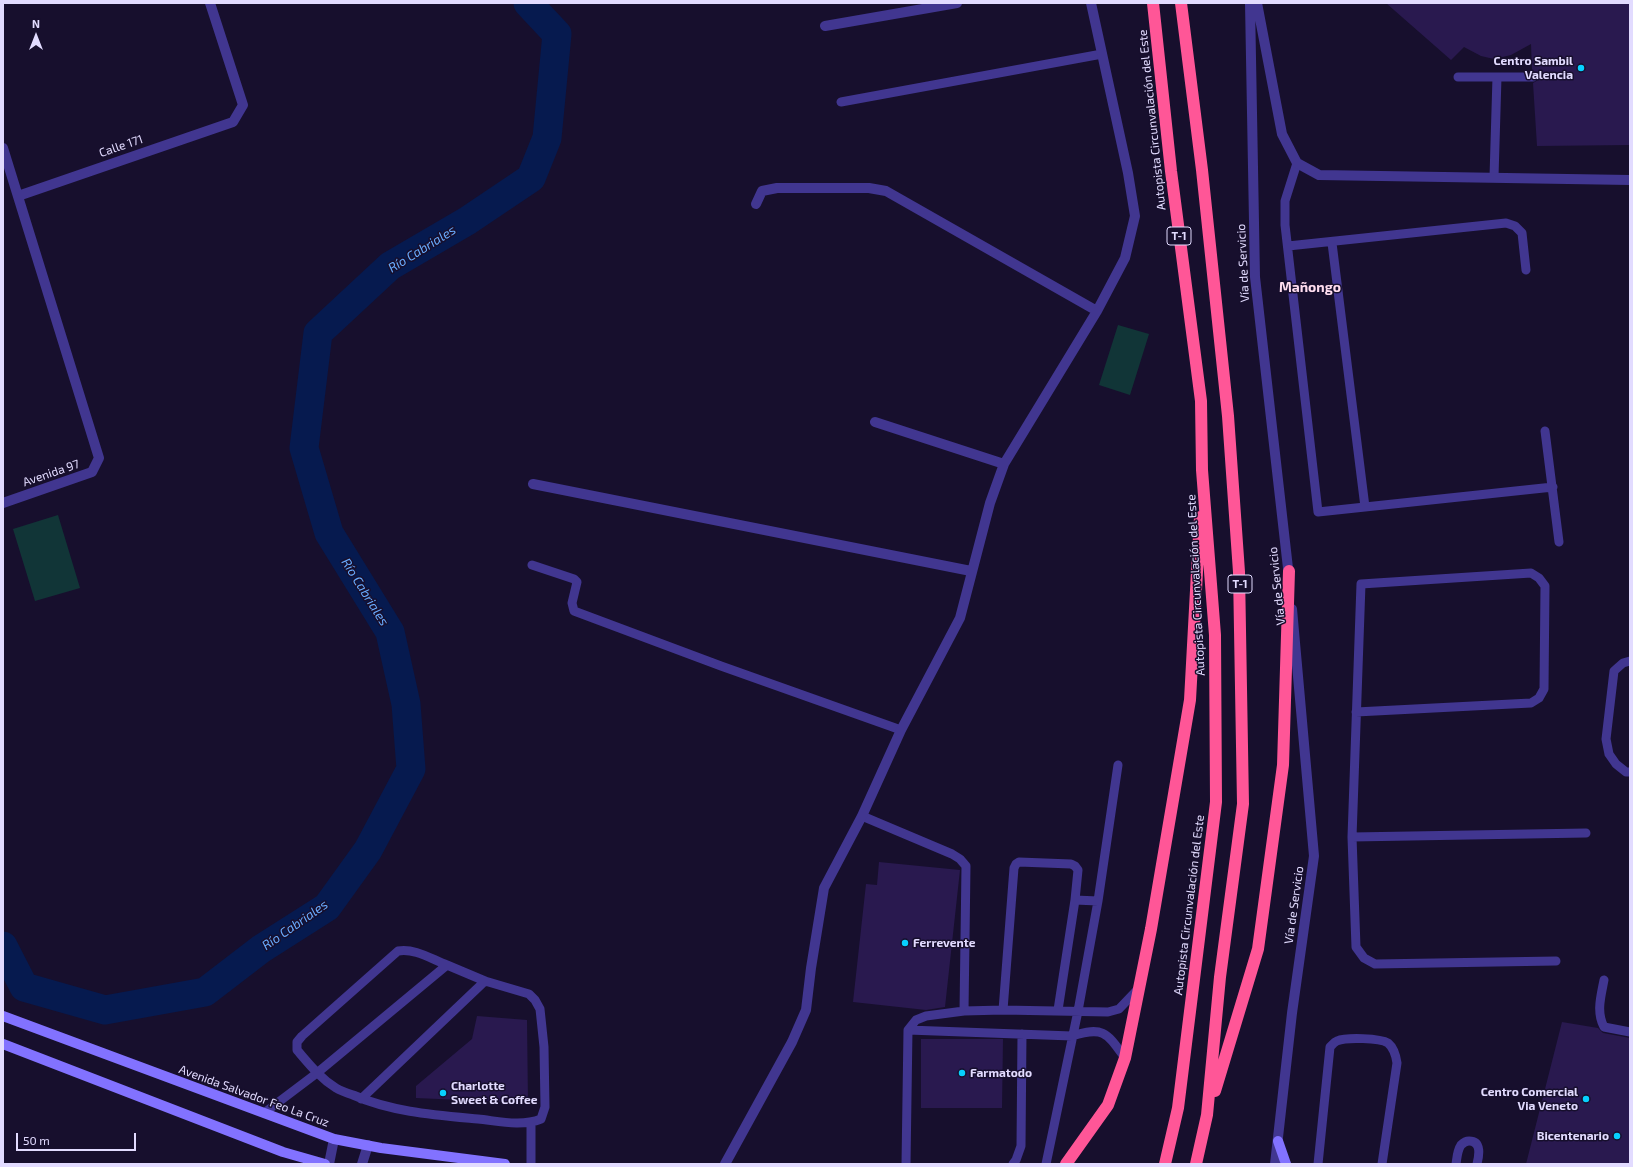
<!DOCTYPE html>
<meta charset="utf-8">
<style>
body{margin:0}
#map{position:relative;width:1633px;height:1167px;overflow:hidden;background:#170f2d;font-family:"Exo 2",sans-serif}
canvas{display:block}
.frame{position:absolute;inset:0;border:4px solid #e2dbff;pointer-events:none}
.north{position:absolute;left:16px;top:16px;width:40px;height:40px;-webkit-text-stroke:3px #170f2d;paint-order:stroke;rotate:0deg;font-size:11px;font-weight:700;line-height:16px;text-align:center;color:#e2dbff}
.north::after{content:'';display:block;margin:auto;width:14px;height:18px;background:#e2dbff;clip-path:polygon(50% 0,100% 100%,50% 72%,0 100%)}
.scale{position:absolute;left:16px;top:1133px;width:120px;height:18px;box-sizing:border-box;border:2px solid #e2dbff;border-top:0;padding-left:5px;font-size:12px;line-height:14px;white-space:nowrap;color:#e2dbff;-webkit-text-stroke:3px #170f2d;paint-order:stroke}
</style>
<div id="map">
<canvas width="1633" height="1167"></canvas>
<div class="frame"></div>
<div class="north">N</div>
<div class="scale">50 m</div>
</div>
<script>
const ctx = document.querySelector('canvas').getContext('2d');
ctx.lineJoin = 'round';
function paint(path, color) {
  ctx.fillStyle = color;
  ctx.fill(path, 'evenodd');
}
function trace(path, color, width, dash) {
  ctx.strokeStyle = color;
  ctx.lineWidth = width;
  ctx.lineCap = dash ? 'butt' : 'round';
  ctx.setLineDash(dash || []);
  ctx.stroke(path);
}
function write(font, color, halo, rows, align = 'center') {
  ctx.font = font + ' "Exo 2",sans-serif';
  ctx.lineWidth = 3;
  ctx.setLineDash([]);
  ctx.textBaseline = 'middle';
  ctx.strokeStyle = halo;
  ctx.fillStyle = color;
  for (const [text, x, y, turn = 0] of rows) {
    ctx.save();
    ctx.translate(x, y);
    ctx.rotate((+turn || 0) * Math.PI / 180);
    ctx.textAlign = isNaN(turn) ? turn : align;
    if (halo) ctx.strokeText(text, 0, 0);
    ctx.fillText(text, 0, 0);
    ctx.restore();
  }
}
paint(new Path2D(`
 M1118 325 1149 334 1130 395 1099 385Z
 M58 515 80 588 35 601 13 529Z`), '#113537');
trace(new Path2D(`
 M3 946 24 987 105 1010 205 992 261 949 327 907 368 850 411 769 406 704 390 632 329 533 304 448 318 333 390 266 467 221 531 178 547 138 557 34 528 3`), '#061a4f', 29);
paint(new Path2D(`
 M1386 3H1630V145L1537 146 1533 83 1538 80 1539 77 1536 72 1532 71 1531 44 1511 55 1494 59 1481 56 1464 47 1451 60Z
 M879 862 960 870 945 1007 926 1010 853 1002 866 884 877 885Z
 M477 1016 527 1020 528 1103 416 1098V1086L472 1039Z
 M1562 1022 1598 1028 1603 1033 1630 1038V1164H1526Z
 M921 1039H1003L1002 1108H921Z`), '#29194f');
trace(new Path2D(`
 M1458 77H1533
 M841 102 1102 54
 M1297 163 1285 201V225L1318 512 1553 487
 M1494 177 1497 77
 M1332 243 1365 507
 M1288 246 1506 223 1515 226 1522 233 1526 270
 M1545 431 1559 542
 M532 565 574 579 577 582 572 603 574 611 721 666 901 730
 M1630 661 1623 663 1614 671 1606 739 1609 754 1616 764 1626 772H1630
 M1356 712 1531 703 1539 698 1544 689 1545 586 1539 578 1531 573 1361 584 1352 837 1356 947 1364 958 1375 964 1556 961
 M862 816 952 854 960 859 966 866 964 1011
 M1352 837 1586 833
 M1075 900 1098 901
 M1604 980C1601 996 1596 1012 1604 1027L1630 1032
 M1003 1010 1014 868 1016 864 1019 862 1071 864 1075 866 1078 870 1075 900 1058 1010
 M908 1030 1072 1036C1104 1026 1107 1033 1125 1058
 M361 1099 485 981
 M264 1113 317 1073 447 965C431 959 415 948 398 951L302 1036 297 1042V1050C309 1064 320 1078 336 1088 341 1091 347 1093 353 1095 392 1112 435 1115 478 1119 498 1121 521 1127 541 1119L545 1107 544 1047 540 1009 535 1000 529 994 485 981 447 965
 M531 1123V1164
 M906 1164 908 1030 916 1020 926 1016 964 1011 1003 1010 1108 1012 1119 1009 1139 988
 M1013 1164 1016 1160 1021 1146 1022 1034
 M1046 1164 1078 1011 1098 901 1118 765
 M1318 1164 1330 1047C1332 1045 1334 1042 1337 1041 1346 1037 1380 1038 1388 1043 1394 1048 1396 1056 1397 1063L1382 1164
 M1456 1164C1457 1158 1457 1151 1461 1145 1463 1143 1466 1141 1469 1141 1482 1141 1479 1156 1477 1164`), '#413690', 9);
trace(new Path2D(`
 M1250 3 1255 277 1289 577
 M1257 3 1282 134 1297 163 1319 175 1630 180
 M825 26 957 3
 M3 148 99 458 92 472 3 503
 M18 196 233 122 243 105 210 3
 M756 204 762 191 777 188H869L886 191 1097 311
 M875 422 1004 464
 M533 484 971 571
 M329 1164 334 1139
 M362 1164 368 1145
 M725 1164 792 1042 806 1010 811 968 824 888 862 816 901 730 960 618 990 503 1004 464 1097 311 1125 258 1135 216 1128 173 1091 3
 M1275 1164 1292 1013 1314 856 1292 609`), '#413690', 10);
trace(new Path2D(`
 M3 1016 334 1139 381 1148 505 1164
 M3 1044 283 1152 325 1164
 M1278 1141 1286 1164`), '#8272ff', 10);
trace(new Path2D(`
 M1153 3 1171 171 1201 401 1202 470 1215 635 1216 802 1178 1108 1165 1164
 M1181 3 1202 170 1228 416 1239 572 1243 804 1220 977 1207 1115 1196 1164
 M1215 1091 1258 949 1283 765 1289 571
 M1066 1164 1108 1105 1125 1058 1151 929 1190 700 1200 517`), '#ff5697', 12);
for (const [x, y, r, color] of [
 [1581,68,4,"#07d0ff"],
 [905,943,4,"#07d0ff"],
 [962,1073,4,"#07d0ff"],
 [443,1093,4,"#07d0ff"],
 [1586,1099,4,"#07d0ff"],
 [1617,1136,4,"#07d0ff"]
]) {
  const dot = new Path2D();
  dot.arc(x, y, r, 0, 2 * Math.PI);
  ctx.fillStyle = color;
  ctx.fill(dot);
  trace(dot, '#170f2d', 1.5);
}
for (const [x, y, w] of [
 [1179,236,24],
 [1240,584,24]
]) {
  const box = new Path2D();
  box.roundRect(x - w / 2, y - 9, w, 18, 3);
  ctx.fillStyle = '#170f2d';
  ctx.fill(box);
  trace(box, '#e2dbff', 1);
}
write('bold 11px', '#e2dbff', null, [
 ["T-1",1179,236],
 ["T-1",1240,584]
]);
write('bold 12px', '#e2dbff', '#170f2d', [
 ["Centro Sambil",1573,61],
 ["Valencia",1573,75],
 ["Ferrevente",913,943,"left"],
 ["Farmatodo",970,1073,"left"],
 ["Charlotte",451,1086,"left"],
 ["Sweet & Coffee",451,1100,"left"],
 ["Centro Comercial",1578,1092],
 ["Via Veneto",1578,1106],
 ["Bicentenario",1609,1136]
], 'right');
write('12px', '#e2dbff', '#170f2d', [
 ["Autopista Circunvalación del Este",1152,120,-96],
 ["Calle 171",121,146,-19],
 ["Vía de Servicio",1243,263,-93],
 ["Avenida 97",51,473,-19],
 ["Autopista Circunvalación del Este",1196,585,-93],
 ["Vía de Servicio",1277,586,-96],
 ["Autopista Circunvalación del Este",1189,905,-83],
 ["Vía de Servicio",1294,905,-82],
 ["Avenida Salvador Feo La Cruz",254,1096,20]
]);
write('italic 13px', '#69acff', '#170f2d', [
 ["Río Cabriales",422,249,-32],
 ["Río Cabriales",365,592,58],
 ["Río Cabriales",295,925,-35]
]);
write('bold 14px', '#ffddef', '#170f2d', [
 ["Mañongo",1310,287]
]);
</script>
